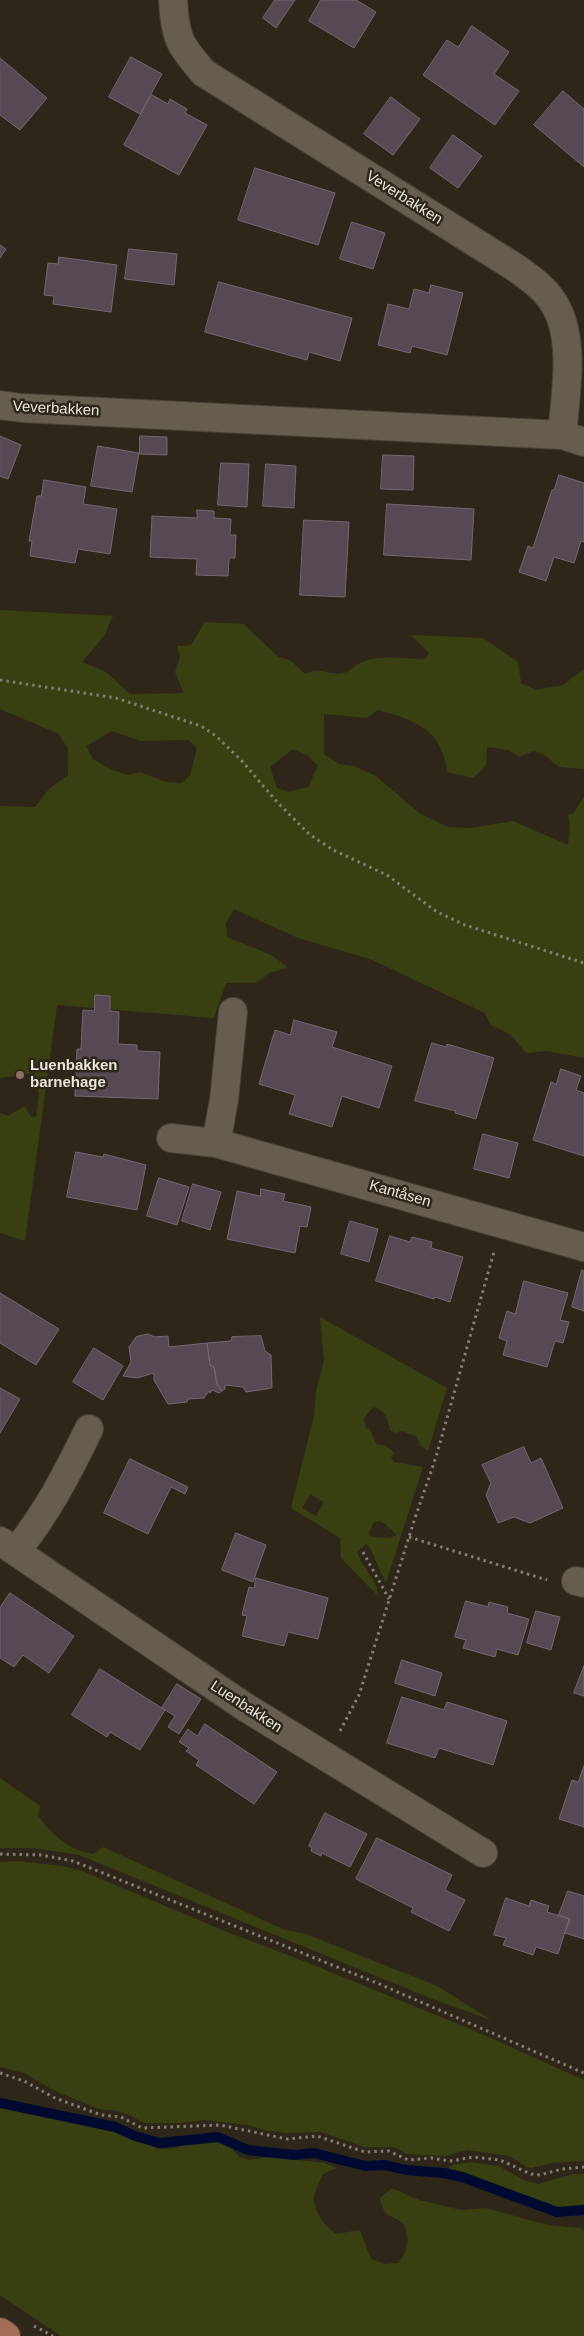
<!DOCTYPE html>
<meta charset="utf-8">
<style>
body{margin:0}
canvas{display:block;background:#2d2619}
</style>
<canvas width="584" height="2336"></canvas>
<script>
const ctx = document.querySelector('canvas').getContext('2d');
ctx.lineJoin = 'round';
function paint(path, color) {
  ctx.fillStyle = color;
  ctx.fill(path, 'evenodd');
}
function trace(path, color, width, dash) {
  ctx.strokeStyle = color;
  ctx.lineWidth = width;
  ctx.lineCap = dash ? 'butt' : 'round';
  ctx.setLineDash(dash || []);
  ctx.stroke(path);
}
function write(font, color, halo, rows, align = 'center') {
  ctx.font = font + ' Arial,sans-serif';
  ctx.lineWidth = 5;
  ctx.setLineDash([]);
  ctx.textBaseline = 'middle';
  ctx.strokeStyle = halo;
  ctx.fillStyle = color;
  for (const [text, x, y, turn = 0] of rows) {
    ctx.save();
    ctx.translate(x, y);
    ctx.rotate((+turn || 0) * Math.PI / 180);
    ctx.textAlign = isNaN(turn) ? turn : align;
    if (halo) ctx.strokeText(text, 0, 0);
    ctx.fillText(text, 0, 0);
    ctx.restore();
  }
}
paint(new Path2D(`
 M0 610 113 616 104 636 82 662 106 672 130 694 184 693 175 672 180 658 177 646 191 645 205 622 244 624 277 656 291 661 305 674C322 665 332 678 347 672 352 670 355 665 360 663 381 654 403 659 425 659L429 653 411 635 483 638 518 662 521 683 536 690 563 685 584 669V769L559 767 543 754 533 751 520 757 508 750 487 747 486 766 473 778 447 772C442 729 416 721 378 710L367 718 324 714V754L339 764 354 766 376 776 419 813 448 827 471 828 513 821 568 845 570 829 568 814H573L584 797V1058L547 1051 526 1053 511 1035 491 1025 485 1013 370 959 298 938 234 909 226 923 227 937 271 955 288 967 270 973 256 983H226L214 1018 57 1005 25 1241 0 1233V1113L8 1116 24 1106 31 1117H36L39 1094 38 1088 29 1074 0 1078V806L35 807 49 789 68 775V749L59 734 0 709ZM112 731 141 741 189 740 197 748 190 775 182 783 166 782 140 772 128 775 110 769 93 759 86 746ZM293 749 307 755 318 766 308 787 288 792 277 788 270 767Z
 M320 1317 447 1388 428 1451 421 1446 416 1436 401 1431 395 1433 390 1430C388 1419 385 1410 373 1407L364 1418 366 1429 369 1428 377 1445H384L394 1452 391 1458 394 1462 423 1467 386 1583 369 1546 366 1544 357 1552C363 1569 377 1579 379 1597L341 1558 340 1538 291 1508 314 1416 316 1391 324 1361ZM310 1494 324 1502 316 1516 302 1508ZM379 1521 384 1523 397 1535 390 1538 372 1537 369 1534 373 1523Z
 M0 1778 40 1806 38 1816C53 1835 68 1850 93 1854L103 1847 285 1930 303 1933 437 1986 491 2020 430 1998 79 1855 33 1848H0Z
 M18 1861 62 1866 82 1871 227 1932 296 1958 475 2031 584 2080V2161L553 2163 531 2168 527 2167 510 2156 467 2150 446 2156 407 2154 394 2147H365L320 2132 286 2133 263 2130 248 2125 204 2120 180 2123H144L129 2115 113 2110H102L57 2092 24 2073 0 2067V1862Z
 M0 2108 127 2134 157 2149H172L198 2140H216L229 2146 240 2157 249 2160 271 2157 325 2163 337 2168 323 2174C320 2180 315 2190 314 2197 313 2211 325 2226 336 2234L360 2230 371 2259 384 2264 398 2263C408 2252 410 2238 404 2224 390 2213 384 2219 380 2198L392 2188 419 2200 461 2210 486 2208 548 2225 580 2228 584 2230V2336H61L0 2295Z
 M470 2162 498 2166 526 2181 538 2184 573 2174H584V2206L562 2209 449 2169V2166Z`), '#384011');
trace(new Path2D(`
 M0 2103 115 2127 135 2136 160 2143 218 2137 248 2150 294 2155 314 2153 365 2166 385 2165 406 2170 444 2173 462 2177 557 2212 584 2210`), '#000a31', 10);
const building = new Path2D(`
 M275 0H295L276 28 263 18Z
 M321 0H356L376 12 354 48 309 21Z
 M472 26 509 52 494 74 519 91 495 125 423 75 447 40 458 47Z
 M131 57 162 74 140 114 109 97Z
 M0 58 47 98 20 130 0 115Z
 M563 91 584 109V167L534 125Z
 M152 95 168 104 170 99 187 109 185 113 207 125 179 175 124 145Z
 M391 97 420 119 393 155 364 134Z
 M453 135 482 156 458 188 430 168Z
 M255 168 335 193 318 245 238 220Z
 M352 222 385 233 373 269 340 259Z
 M0 245 6 249 0 258Z
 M129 249 177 254 174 285 125 279Z
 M59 257 117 265 111 312 53 304 54 296 44 295 48 263 58 264Z
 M219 282 352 318 340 361 309 352 307 360 205 332Z
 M431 285 463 293 447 355 412 346 410 353 378 345 388 304 409 309 414 289 429 293Z
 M0 436 21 445 8 479 0 476Z
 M140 436 167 437V455L140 454Z
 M98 446 139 453 132 492 91 486Z
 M383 455 414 456 413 490 381 489Z
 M221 463 249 464 247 507 218 505Z
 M266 464 296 466 294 508 263 506Z
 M559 475 584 483V542L581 541 574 563 554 557 546 581 519 572 528 546 533 548 552 490H554Z
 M44 480 86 487 83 504 117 509 110 554 78 549 75 563 30 556 32 541H29L37 496H41Z
 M387 504 474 509 471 560 384 555Z
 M197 510 214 511V518L231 519 230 535H236L235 558H229L228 576 196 575 197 559 150 557 152 516 197 518Z
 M304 520 349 522 345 597 300 595Z
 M95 995 110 996V1011L119 1012 118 1044 137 1045V1051L160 1052 158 1099 75 1096 77 1049H81L83 1010 94 1011Z
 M294 1020 337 1032 332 1047 392 1066 379 1108 342 1096 332 1127 289 1114 295 1095 259 1084 275 1030 290 1035Z
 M432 1043 446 1047 447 1044 494 1058 476 1119 455 1113 456 1111 415 1101Z
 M561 1069 581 1076 576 1090 584 1093V1156L533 1140 551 1082 556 1084Z
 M483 1134 518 1143 509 1178 474 1169Z
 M76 1152 103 1157 104 1154 146 1165 137 1210 67 1197Z
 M159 1178 189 1187 177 1225 147 1216Z
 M193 1184 221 1192 210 1230 182 1221Z
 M261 1189 285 1194 283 1201 311 1207 307 1227 300 1226 295 1253 227 1239 237 1191 260 1196Z
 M350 1221 378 1229 369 1262 341 1254Z
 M390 1236 410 1242 412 1237 432 1242 431 1248 463 1257 450 1302 435 1297 434 1299 376 1281Z
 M582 1270 584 1271V1311L572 1307Z
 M524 1281 568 1293 560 1320 569 1322 563 1343 555 1341 547 1367 503 1355 507 1341 499 1338 507 1311 515 1314Z
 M0 1293 59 1329 36 1365 0 1343Z
 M149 1334 154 1337 168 1336 169 1347 207 1343 210 1365 214 1367 217 1384 222 1391 219 1393 212 1390 210 1393 209 1391 204 1398 188 1399 187 1402 168 1404 154 1380V1373L137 1378 123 1376 131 1362 129 1347 136 1337Z
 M261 1336 265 1351 271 1355 272 1388 246 1392 243 1387 225 1385V1389L222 1391 217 1384 214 1367 210 1365 207 1343 231 1341 232 1337Z
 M94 1348 123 1366 103 1400 73 1382Z
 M0 1388 20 1399 0 1433Z
 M524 1447 531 1463 541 1458 563 1508 530 1523 514 1517 498 1523 486 1495 491 1483 482 1465Z
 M130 1459 188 1487 185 1494 171 1487 148 1534 104 1513Z
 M236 1533 266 1545 253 1582 222 1570Z
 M256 1578 328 1598 318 1639 288 1632 284 1646 242 1636 247 1616 242 1615 249 1587 254 1588Z
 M10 1593 74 1636 49 1673 23 1655 14 1667 0 1658V1608Z
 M466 1601 488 1607 489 1602 508 1607 507 1613 529 1619 518 1655 497 1649 495 1657 463 1648 466 1640 455 1637Z
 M536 1611 560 1617 551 1650 527 1643Z
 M402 1660 442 1673 435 1696 395 1683Z
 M584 1666V1696L574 1693Z
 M100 1669 165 1710 140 1750 110 1732 107 1737 72 1715Z
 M177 1684 201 1699 179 1734 168 1727 175 1716 162 1708Z
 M402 1697 444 1710 447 1702 507 1721 493 1765 439 1748 435 1758 387 1743Z
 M205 1724 277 1772 254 1804 196 1765 199 1760 186 1751 189 1748 179 1742 188 1729 197 1736Z
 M584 1766V1827L559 1819 572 1780 578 1782Z
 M325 1813 367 1834 350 1867 322 1853 321 1856 311 1851 312 1848 309 1846Z
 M377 1838 452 1875 445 1890 465 1900 449 1931 411 1912 413 1908 356 1879Z
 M568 1891 584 1896V1939L565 1933 570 1919 559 1915Z
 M506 1898 529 1906 531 1900 549 1906 547 1912 569 1919 558 1954 536 1947 533 1955 503 1945 506 1938 494 1935Z`);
paint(building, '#564954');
trace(building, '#746773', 1);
const minor = new Path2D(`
 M173 0C175 37 179 45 204 73L513 266C530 278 548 290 557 309 575 344 565 398 562 435
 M0 405 22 408 562 435 584 442
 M171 1138 216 1143 584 1247
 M216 1143 224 1100 233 1012
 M0 1541 245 1707 483 1853
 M16 1551C46 1515 68 1472 89 1429
 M576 1581 584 1583`);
const major = new Path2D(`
 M0 2332 6 2336`);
trace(minor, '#484238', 30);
trace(major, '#484238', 30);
trace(new Path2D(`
 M0 680 116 698 201 726 216 736 241 760 277 802 309 834 333 850 387 875 437 912 465 925 584 963
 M409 1537 547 1580
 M363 1552 389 1599
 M340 1731 359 1695 415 1518 436 1457 494 1252
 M0 1854 41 1855 73 1861 377 1983 584 2073
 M0 2073 24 2081 55 2098 101 2115 121 2117 142 2128 220 2125 287 2139 317 2136 365 2152 389 2151 408 2160 431 2158 450 2161 473 2157 500 2160 531 2174 540 2175 562 2169 584 2167
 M34 2326 53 2336`), '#837d72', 3, [2.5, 4]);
trace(minor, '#665d4f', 28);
trace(major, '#a46d55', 28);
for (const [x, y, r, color] of [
 [20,1075,5,"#8d6e63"]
]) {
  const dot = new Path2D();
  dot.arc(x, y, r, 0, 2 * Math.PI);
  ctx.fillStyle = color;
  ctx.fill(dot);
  trace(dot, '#2d2619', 2);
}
write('15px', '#e8e4dc', '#2d2619', [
 ["Veverbakken",404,198,32],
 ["Veverbakken",56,409,3],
 ["Kantåsen",400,1194,16],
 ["Luenbakken",246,1707,33]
]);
write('bold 15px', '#e8e4dc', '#2d2619', [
 ["Luenbakken",30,1066],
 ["barnehage",30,1083]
], 'left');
</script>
